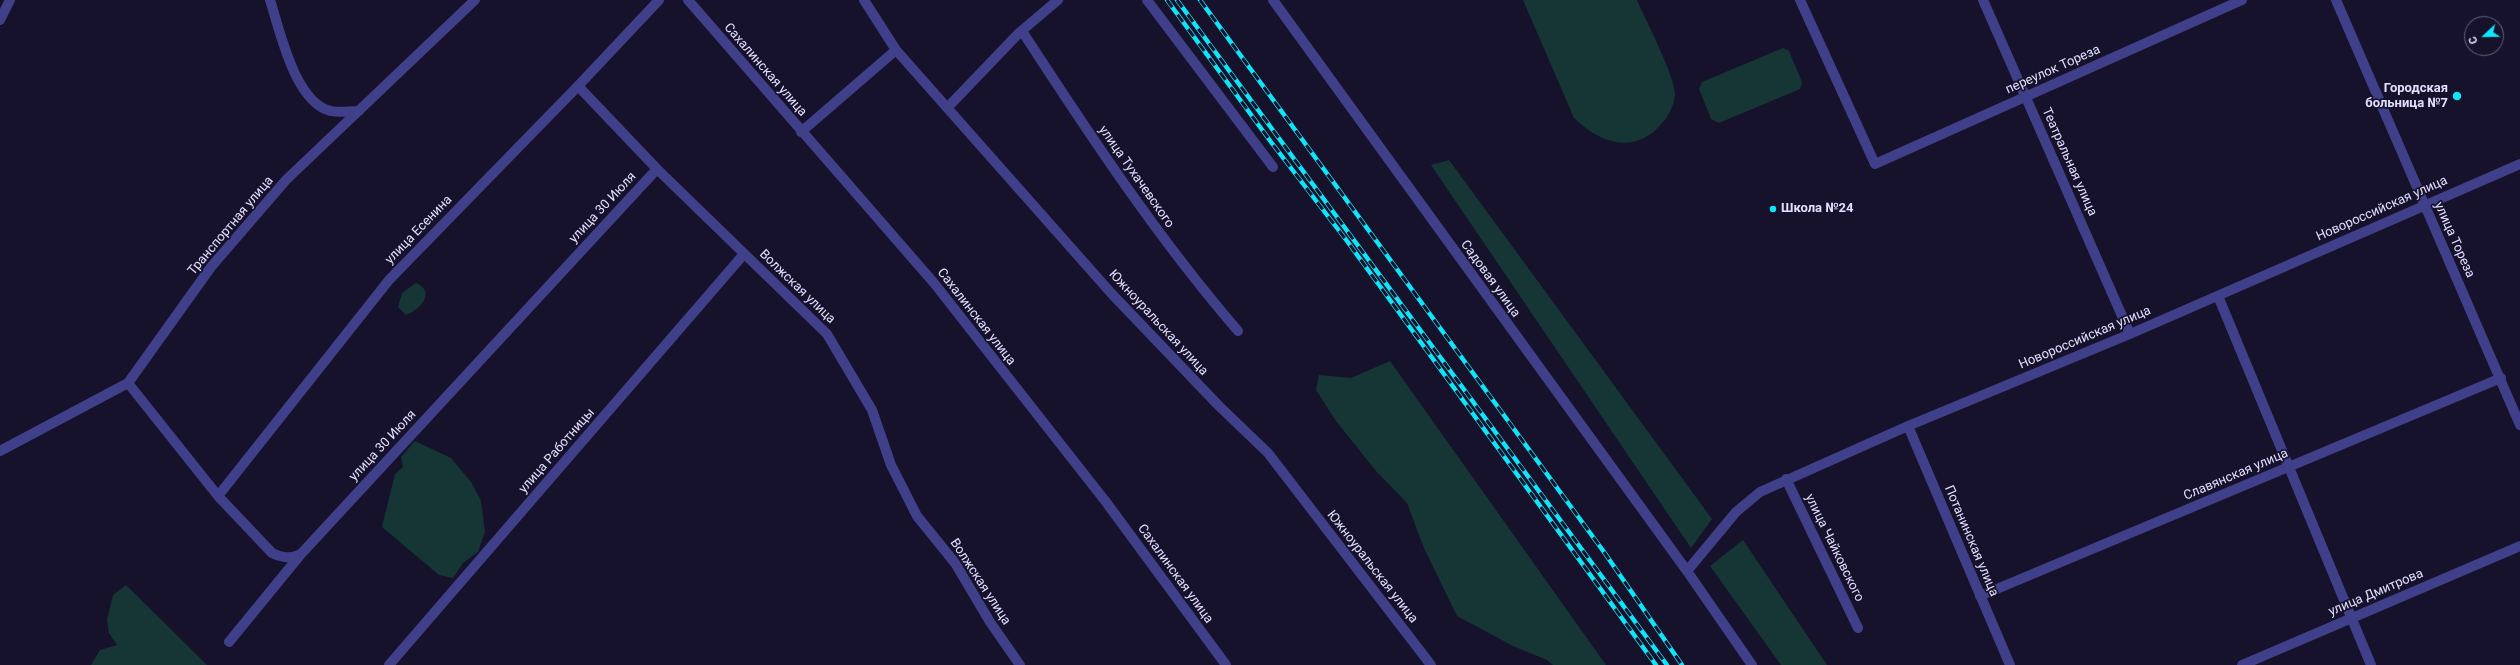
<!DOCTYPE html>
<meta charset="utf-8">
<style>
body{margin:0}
#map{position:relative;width:2520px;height:665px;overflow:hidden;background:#16122c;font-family:Roboto,sans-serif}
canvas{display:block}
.north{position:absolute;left:2464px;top:16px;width:40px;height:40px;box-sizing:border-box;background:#16122c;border:1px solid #676480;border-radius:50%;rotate:248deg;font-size:11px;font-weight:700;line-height:16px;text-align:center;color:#e1defe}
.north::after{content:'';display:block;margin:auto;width:14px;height:18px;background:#0fe5f9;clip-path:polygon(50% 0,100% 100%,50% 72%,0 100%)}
</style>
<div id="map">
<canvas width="2520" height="665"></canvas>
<div class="north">С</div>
</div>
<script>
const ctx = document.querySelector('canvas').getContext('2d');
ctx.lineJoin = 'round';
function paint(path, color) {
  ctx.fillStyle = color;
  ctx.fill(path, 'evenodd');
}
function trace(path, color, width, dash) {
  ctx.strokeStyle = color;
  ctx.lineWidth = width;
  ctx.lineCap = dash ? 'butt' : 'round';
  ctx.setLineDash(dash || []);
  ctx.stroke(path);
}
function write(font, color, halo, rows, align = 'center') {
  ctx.font = font + ' Roboto,sans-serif';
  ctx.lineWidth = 3.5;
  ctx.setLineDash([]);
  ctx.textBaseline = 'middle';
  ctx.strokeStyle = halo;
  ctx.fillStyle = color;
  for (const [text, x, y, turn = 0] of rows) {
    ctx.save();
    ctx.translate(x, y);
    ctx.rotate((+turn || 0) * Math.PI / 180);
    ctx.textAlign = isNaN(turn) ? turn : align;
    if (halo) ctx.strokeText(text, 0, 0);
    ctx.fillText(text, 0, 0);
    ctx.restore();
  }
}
paint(new Path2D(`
 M1523 0H1637C1646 21 1674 74 1675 94 1675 102 1669 116 1663 122 1636 155 1602 145 1574 118Z
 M1783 48 1789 51 1802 82 1800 89 1719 123 1711 119 1699 89 1702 82Z
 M1449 160 1712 519 1691 548 1431 165Z
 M416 283C436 292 421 309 406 315L398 307 402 293Z
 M1390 361 1606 665H1553L1547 660 1513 646 1457 616 1424 548 1407 503 1376 471 1336 421 1316 390 1319 375 1351 378Z
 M415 441 451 458 471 482 481 501 485 532 478 552 463 563 453 578 439 575 382 527 395 474 403 467 401 457Z
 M1743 540 1827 665H1781L1710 566Z
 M126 585 207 665H91L100 650 117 645 109 633 107 620 113 595Z`), '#153634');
trace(new Path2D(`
 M270 0C280 31 295 103 331 111 339 113 350 111 359 111
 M688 0 934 283 1106 502 1226 665
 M864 0 896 50 1111 293 1219 406 1268 453 1431 665
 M1147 0 1273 167
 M1273 0 1687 571 1752 665
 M1800 0 1875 164 2242 0
 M1983 0 2130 334
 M2336 0 2520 425
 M0 20 10 0
 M1022 31C1089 134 1157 237 1238 331
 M578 86 657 169 827 334 872 410 891 465 917 516 955 563 990 622 1020 665
 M948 107 1019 33 1058 0
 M801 132 896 50
 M2218 296 2371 665
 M128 383 218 496 272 553C283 558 290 559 301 554L657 169
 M1908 426 2010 665
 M0 451 128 383 211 267 286 180 475 0
 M1786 479 1858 628
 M218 496 389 280 578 86 659 0
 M1687 571 1736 512 1760 492 1908 426 2130 334 2520 164
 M1980 596 2501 378
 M229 642 301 554
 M389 665 744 254
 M2242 665 2520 546`), '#403f89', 10);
const rail = new Path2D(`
 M1167 0 1271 142 1347 241 1656 665
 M1177 0 1667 665
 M1200 0 1604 552 1682 665`);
trace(rail, '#0fe5f9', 4.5);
trace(rail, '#16122c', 3, [9]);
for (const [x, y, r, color] of [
 [2457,96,5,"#0fe5f9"],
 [1773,209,4,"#0fe5f9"]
]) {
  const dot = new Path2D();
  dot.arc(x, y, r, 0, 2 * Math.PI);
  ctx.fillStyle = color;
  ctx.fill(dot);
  trace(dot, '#16122c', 1.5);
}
write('13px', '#e1defe', '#16122c', [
 ["Сахалинская улица",765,70,49],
 ["переулок Тореза",2053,70,-24],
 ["Театральная улица",2069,162,66],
 ["улица Тухачевского",1136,177,55],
 ["улица 30 Июля",603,208,-47],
 ["Новороссийская улица",2382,209,-24],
 ["Транспортная улица",231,226,-50],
 ["улица Есенина",419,230,-46],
 ["улица Тореза",2454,240,66],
 ["Садовая улица",1490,279,54],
 ["Волжская улица",797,287,44],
 ["Сахалинская улица",976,317,52],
 ["Южноуральская улица",1158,323,47],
 ["Новороссийская улица",2085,338,-23],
 ["улица 30 Июля",383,446,-47],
 ["улица Работницы",557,451,-49],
 ["Славянская улица",2236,475,-23],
 ["Потанинская улица",1971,541,67],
 ["улица Чайковского",1834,548,64],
 ["Южноуральская улица",1372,567,52],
 ["Сахалинская улица",1175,574,54],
 ["Волжская улица",980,582,57],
 ["улица Дмитрова",2376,593,-23]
]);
write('bold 13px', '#e1defe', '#16122c', [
 ["Городская",2448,89],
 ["больница №7",2448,104],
 ["Школа №24",1781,209,"left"]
], 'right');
</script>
